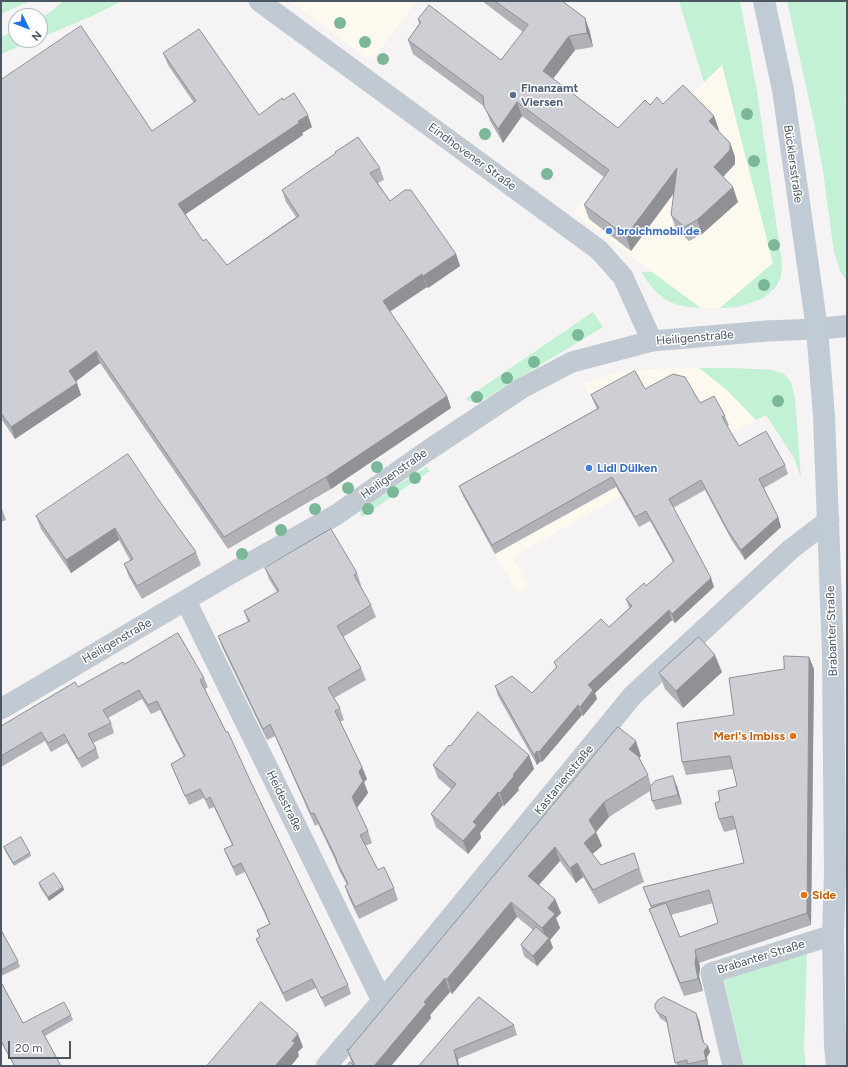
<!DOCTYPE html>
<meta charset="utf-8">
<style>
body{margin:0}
#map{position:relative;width:848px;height:1067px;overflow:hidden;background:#f5f3f3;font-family:Figtree,sans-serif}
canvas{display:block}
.frame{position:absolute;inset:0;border:2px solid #4a5661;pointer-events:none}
.north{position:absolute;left:8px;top:8px;width:40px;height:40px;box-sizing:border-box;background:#fff;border:1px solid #b7bbc0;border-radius:50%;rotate:133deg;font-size:11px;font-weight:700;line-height:16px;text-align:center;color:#4a5661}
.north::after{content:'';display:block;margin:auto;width:14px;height:18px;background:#1a73e8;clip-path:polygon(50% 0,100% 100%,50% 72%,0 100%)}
.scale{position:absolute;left:8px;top:1041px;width:63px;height:18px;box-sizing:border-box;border:2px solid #4a5661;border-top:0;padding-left:5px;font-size:12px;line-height:14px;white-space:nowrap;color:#4a5661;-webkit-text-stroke:3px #fff;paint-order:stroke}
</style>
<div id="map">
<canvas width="848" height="1067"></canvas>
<div class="frame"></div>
<div class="north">N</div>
<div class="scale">20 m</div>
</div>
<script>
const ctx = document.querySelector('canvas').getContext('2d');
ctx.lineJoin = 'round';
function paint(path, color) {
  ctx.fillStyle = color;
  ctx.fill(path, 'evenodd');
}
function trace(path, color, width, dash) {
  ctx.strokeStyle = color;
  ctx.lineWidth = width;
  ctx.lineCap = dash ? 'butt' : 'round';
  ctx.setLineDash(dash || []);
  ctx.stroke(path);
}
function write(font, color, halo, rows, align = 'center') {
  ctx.font = font + ' Figtree,sans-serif';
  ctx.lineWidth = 3;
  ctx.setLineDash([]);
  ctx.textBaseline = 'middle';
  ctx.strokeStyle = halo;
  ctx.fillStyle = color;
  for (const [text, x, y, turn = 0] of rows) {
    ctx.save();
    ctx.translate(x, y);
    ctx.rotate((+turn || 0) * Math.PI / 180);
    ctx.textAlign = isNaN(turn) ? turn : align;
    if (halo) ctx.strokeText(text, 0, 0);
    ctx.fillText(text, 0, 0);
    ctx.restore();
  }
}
paint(new Path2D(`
 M289 1H417L377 54 371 58 364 56Z
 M722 64 773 264 720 308H701L572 212Z
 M699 368 727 390 756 420 512 557 530 588 518 594 462 496 602 418 582 383 622 372 647 369Z`), '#fdf9ef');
paint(new Path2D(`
 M1 1H30L1 14Z
 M63 1H122L92 16 40 38V18L52 11Z
 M679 1H740L757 91 782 263 781 277 776 287 764 298 739 307 720 308 773 263 722 65 704 82Z
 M787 1H845L847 14V100L845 101 847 112V281L841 273 834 252 823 171 814 122Z
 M16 30V40H35L1 54V37Z
 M641 272H652L701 308C693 307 685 307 678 305 661 300 650 286 641 272Z
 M593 312 603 327 481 401 474 403 465 399Z
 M699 368H735L771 370 783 373 791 382 795 398 801 478 794 458 766 415 756 420 727 390Z
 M426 467 430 471 362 517 359 510Z
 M807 952 804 1050 806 1066H744L724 980Z`), '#c3f1d5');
trace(new Path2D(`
 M259 1 599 250 623 277 652 341
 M186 601 382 1001
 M1 709 230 574 336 515 430 449 522 388 572 362 652 341 767 331 817 329
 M326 1066 382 1001 633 695 791 549 829 520
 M733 1066 711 973 833 935`), '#c1cad2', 21);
trace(new Path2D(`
 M817 329 847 326`), '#c1cad2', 22);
trace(new Path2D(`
 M764 1 783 90 817 329 824 416 833 655 835 873 833 935 835 1046 837 1066`), '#c1cbd6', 22);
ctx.fillStyle = '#7bb799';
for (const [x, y] of [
 [340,23],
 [365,42],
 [383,59],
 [747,114],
 [485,134],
 [754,161],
 [547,174],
 [774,245],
 [764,285],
 [578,335],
 [534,362],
 [507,378],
 [477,397],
 [778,401],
 [377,467],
 [415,478],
 [348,488],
 [393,492],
 [315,509],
 [368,509],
 [281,530],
 [242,554]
]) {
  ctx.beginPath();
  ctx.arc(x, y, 6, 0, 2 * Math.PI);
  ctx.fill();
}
paint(new Path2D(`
 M482 1H562L585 18 590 32 593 47 575 50 553 79 618 128 650 105 663 104 714 116 719 130 718 131 730 143 735 157V164L723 177 738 202 702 234 689 241 676 229 671 215 674 193 631 251 589 219 584 205 604 177 522 116 503 143 490 121 485 107 413 54 408 40 419 24 418 19 501 60 523 32Z
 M163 53 259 115 283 100 312 127 302 133 303 135 185 214 203 241 227 265 296 217 286 202 282 190 380 168 384 180 378 183 390 201 456 254 460 266 428 288 427 287 390 312 447 396 451 408 331 489 228 549 100 363 76 381 81 395 15 439 2 420 1 421V80L152 131 194 103 168 65Z
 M645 389 700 403 725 416 729 425 727 426 739 446 785 465 788 474 764 488 778 517 781 527 745 560 731 539 705 490 673 508 711 578 714 587 675 623 672 620 595 693 597 699 583 716 582 715 542 762 541 761 537 765 498 696 495 686 532 693 556 667 554 662 609 627 629 608 626 599 646 586 673 562 650 521 639 527 616 487 495 554 463 496 459 486 597 409 595 405 591 395Z
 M158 499 196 552 201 565 142 599 129 577 124 564 130 560 119 540 71 573 41 529 36 516Z
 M1 506 6 520 1 522Z
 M265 568 357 573 361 585H360L371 605 376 617 343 637 361 668 366 680 334 698 340 708 344 720 340 722 362 767 367 779 364 782 368 793 357 808 368 831 372 843 365 846 378 870 394 888 398 900 359 919 349 898 345 886 347 885 340 872 336 862 318 824 315 826 275 736 267 740 222 647 218 636 248 622 244 611 277 592 269 579Z
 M124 664 204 678 208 687 205 689 249 778 348 985 351 994 325 1007 316 988 286 1002 260 948 256 939 260 937 257 930 269 924 268 921 245 872 236 876 224 849 232 845 214 807 209 809 204 798 189 805 175 774 171 764 184 757 160 710 151 714 142 699 108 718 111 723 114 733 93 743 96 748 99 758 82 768 67 743 51 752 45 741 1 767V726Z
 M814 669 811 925 699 963 700 968 699 976 703 991 684 996 654 922 649 909 651 908 643 887 744 863 736 829 724 832 719 819 720 801 737 786 733 769 686 775 682 762 734 715ZM713 903 718 923 680 937 671 915Z
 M722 672 683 708 665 689 659 673Z
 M450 746 529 755 534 769 518 788 519 790 504 806 503 805 480 833 481 838 468 854 436 827 431 814 451 789 438 778 433 765Z
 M641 756 639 758 648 775 651 785 677 786 682 804 656 810 652 801 650 791 609 817 596 832 602 846 592 854 601 865 634 853 644 882 599 904 583 877 576 883 560 861 539 885 555 899 561 913 556 918 560 928 550 940 553 948 537 966 524 956 521 945 533 930 517 917 452 994 450 992 430 1015 431 1018 391 1066H347L352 1064 347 1049 348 1050Z
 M4 847 30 853 31 856 14 866 5 851Z
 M39 883 63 887 64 890 49 901 40 887Z
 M1 930 18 961 20 967 1 976Z
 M1 982 23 1023 71 1015 73 1020 45 1036 61 1066H14L1 1042Z
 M479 997 514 1025 517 1035 458 1059 419 1066Z
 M655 1008 699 1020 704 1043 708 1046 710 1052 707 1057 708 1066H677L667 1023 660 1018Z`), '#b0b2b7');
paint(new Path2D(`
 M585 18 590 32 593 47 587 33Z
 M569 36 575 50 548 85 543 71Z
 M517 102 522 116 503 143 498 129Z
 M308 115 312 127 302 133 303 135 183 216 178 204Z
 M714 116 719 130 714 135 709 121Z
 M730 143 735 157V164L719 181 714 167Z
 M677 168 682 182 631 251 626 236Z
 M733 187 738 202 702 234 697 220Z
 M456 254 460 266 428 288 423 276Z
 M422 274 427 287 387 313 383 301Z
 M96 351 100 363 74 383 69 371Z
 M77 383 81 395 15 439 11 427Z
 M447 396 451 408 331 489 326 477Z
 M778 517 781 527 745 560 741 550Z
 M115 528 119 540 71 573 66 560Z
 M711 578 714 587 675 623 672 614Z
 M669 610 672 620 595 693 597 699 583 716 580 707 588 685Z
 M715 655 722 672 683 708 676 691Z
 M809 657 814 669 811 925 807 913Z
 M578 705 582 715 542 762 539 752Z
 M636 741 641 756 634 763 629 749Z
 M537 751 541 761 537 765 534 755Z
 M529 755 534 769 518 788 519 790 504 806 500 793 513 775Z
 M362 767 367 779 364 782 368 793 356 809 352 797 359 772Z
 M673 776 677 786 682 804 678 795Z
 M498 792 503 805 480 833 481 838 468 854 463 841 473 822Z
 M604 802 609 817 596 832 602 846 589 857 584 843 589 820Z
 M555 847 560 861 534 890 528 876Z
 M577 863 583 877 576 883 570 868Z
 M63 887 64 890 49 901 48 897Z
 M555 899 561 913 556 918 560 928 550 940 553 948 537 966 533 956 547 940 542 928 548 908Z
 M511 902 517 917 452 994 447 979Z
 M695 950 699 963 700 968 699 976 703 991 698 979 695 963Z
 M445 978 450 992 430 1015 431 1018 391 1066H374L424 1002Z
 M696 1013 699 1020 705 1049 703 1042Z
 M298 1034 303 1047 298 1052 299 1056 291 1066H275L292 1041Z
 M708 1046 710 1052 707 1057 708 1066 706 1060 704 1051Z
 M454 1050 458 1059 459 1066H458Z`), '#909195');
const building = new Path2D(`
 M495 1H562L585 18 587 33 569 36 543 71 618 128 645 100 650 105 657 97 663 104 683 85 714 116 709 121 730 143V150L714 167 733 187 697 220 684 227 671 215 677 168 626 236 584 205 609 170 517 102 498 129 484 107 483 96 408 40 421 22 418 19 429 5 501 60 528 25Z
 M81 26 152 131 196 101 163 53 199 29 259 115 282 98 283 100 294 93 308 115 298 121 299 123 178 204 203 241 206 239 227 265 299 216 282 190 336 153 335 152 358 137 380 168 370 173 390 201 405 190H411L456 254 423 276 422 274 383 301 447 396 326 477 224 537 96 351 69 371 77 383 11 427 1 413V80Z
 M635 371 645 389 673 374 685 377 700 403 714 396 725 416 722 417 739 446 766 431 785 465 759 479 778 517 741 550 727 529 701 480 669 499 711 578 672 614 669 610 588 685 593 690 580 707 578 705 539 752 537 751 534 755 495 686 512 676 532 693 557 667 554 662 601 619 609 627 632 606 626 599 644 583 646 586 674 561 646 511 635 517 612 477 492 545 459 486 599 408 591 395Z
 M128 454 158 499 196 552 137 586 124 564 133 559 115 528 66 560 36 516Z
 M331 529 357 573 354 575 371 605 337 626 361 668 328 688 340 708 335 711 362 767 359 772 363 781 352 797 368 831 360 835 378 870 384 867 394 888 355 907 345 886 348 884 336 860H337L314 813 311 814 270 724 263 729 218 636 250 621 244 611 279 591 265 568Z
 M178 633 204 678 200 680 226 732H228L249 778 348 985 321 998 312 979 283 993 256 939 260 937 257 930 270 924 265 912 241 863 233 867 224 849 233 845 210 797 206 800 200 789 185 796 171 764 185 756 157 701 148 705 139 690 103 710 111 723 88 734 96 748 78 759 64 734 48 743 41 732 1 756V726L75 682 78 687 123 662 124 664Z
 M699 637 715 655 676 691 659 673Z
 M784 656 809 657 807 913 695 950 696 956 695 963 698 979 680 983 649 909 666 903 680 937 718 923 709 890 651 906 643 887 744 863 733 816 719 819 715 803 720 801 718 791 737 786 730 756 682 762 677 723 734 715 729 678 784 669Z
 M478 712 529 755 513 775 514 776 500 793 498 792 473 822 477 825 463 841 431 814 456 784 433 765 449 745 450 746Z
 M618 727 636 741 629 749 638 756 648 775 604 802 589 820 596 832 584 843 601 865 634 853 639 868 593 890 577 863 570 868 555 847 528 876 555 899 548 908 555 914 542 928 511 902 447 979 445 978 424 1002 426 1004 374 1066H355L347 1049 348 1050Z
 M673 776 678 795 652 801 650 787 655 781Z
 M21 837 30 853 13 863 4 847Z
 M54 873 63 887 48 897 39 883Z
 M536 927 549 938 533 956 521 945Z
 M1 930 18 961 1 970Z
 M1 982 23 1023 64 1002 71 1015 42 1031 61 1066H15L1 1041Z
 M479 997 514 1025 454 1050 458 1066H419Z
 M664 997 696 1013 703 1042 708 1046 704 1051 706 1060 687 1064V1060L675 1063 666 1017 657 1012 655 1008V1004L658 1000Z
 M261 1002 298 1034 292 1041 295 1043 275 1066H207Z
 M350 1062 354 1066H347Z`);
paint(building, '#cdcfd5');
trace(building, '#909195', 1);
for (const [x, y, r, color] of [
 [513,95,4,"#5c6f8a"],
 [609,231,4,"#3f7fe0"],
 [589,468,4,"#3f7fe0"],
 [793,736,4,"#e8710a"],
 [804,895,4,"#e8710a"]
]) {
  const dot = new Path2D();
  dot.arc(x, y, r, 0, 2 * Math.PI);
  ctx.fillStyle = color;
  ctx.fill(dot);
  trace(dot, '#fff', 1.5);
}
write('bold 12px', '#4e5e75', '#fff', [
 ["Finanzamt",521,88],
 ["Viersen",521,102]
], 'left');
write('12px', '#4a5661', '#fff', [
 ["Eindhovener Straße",472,157,36],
 ["Bücklersstraße",793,164,82],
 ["Heiligenstraße",695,338,-5],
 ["Heiligenstraße",394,474,-35],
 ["Brabanter Straße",832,631,-92],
 ["Heiligenstraße",117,641,-30],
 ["Kastanienstraße",564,780,-51],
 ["Heidestraße",284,801,64],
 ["Brabanter Straße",761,957,-17]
]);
write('bold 12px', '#366cbe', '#fff', [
 ["broichmobil.de",617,231],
 ["Lidl Dülken",597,468]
], 'left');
write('bold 12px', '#c56008', '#fff', [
 ["Meri's Imbiss",785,736],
 ["Side",812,895,"left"]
], 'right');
</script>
